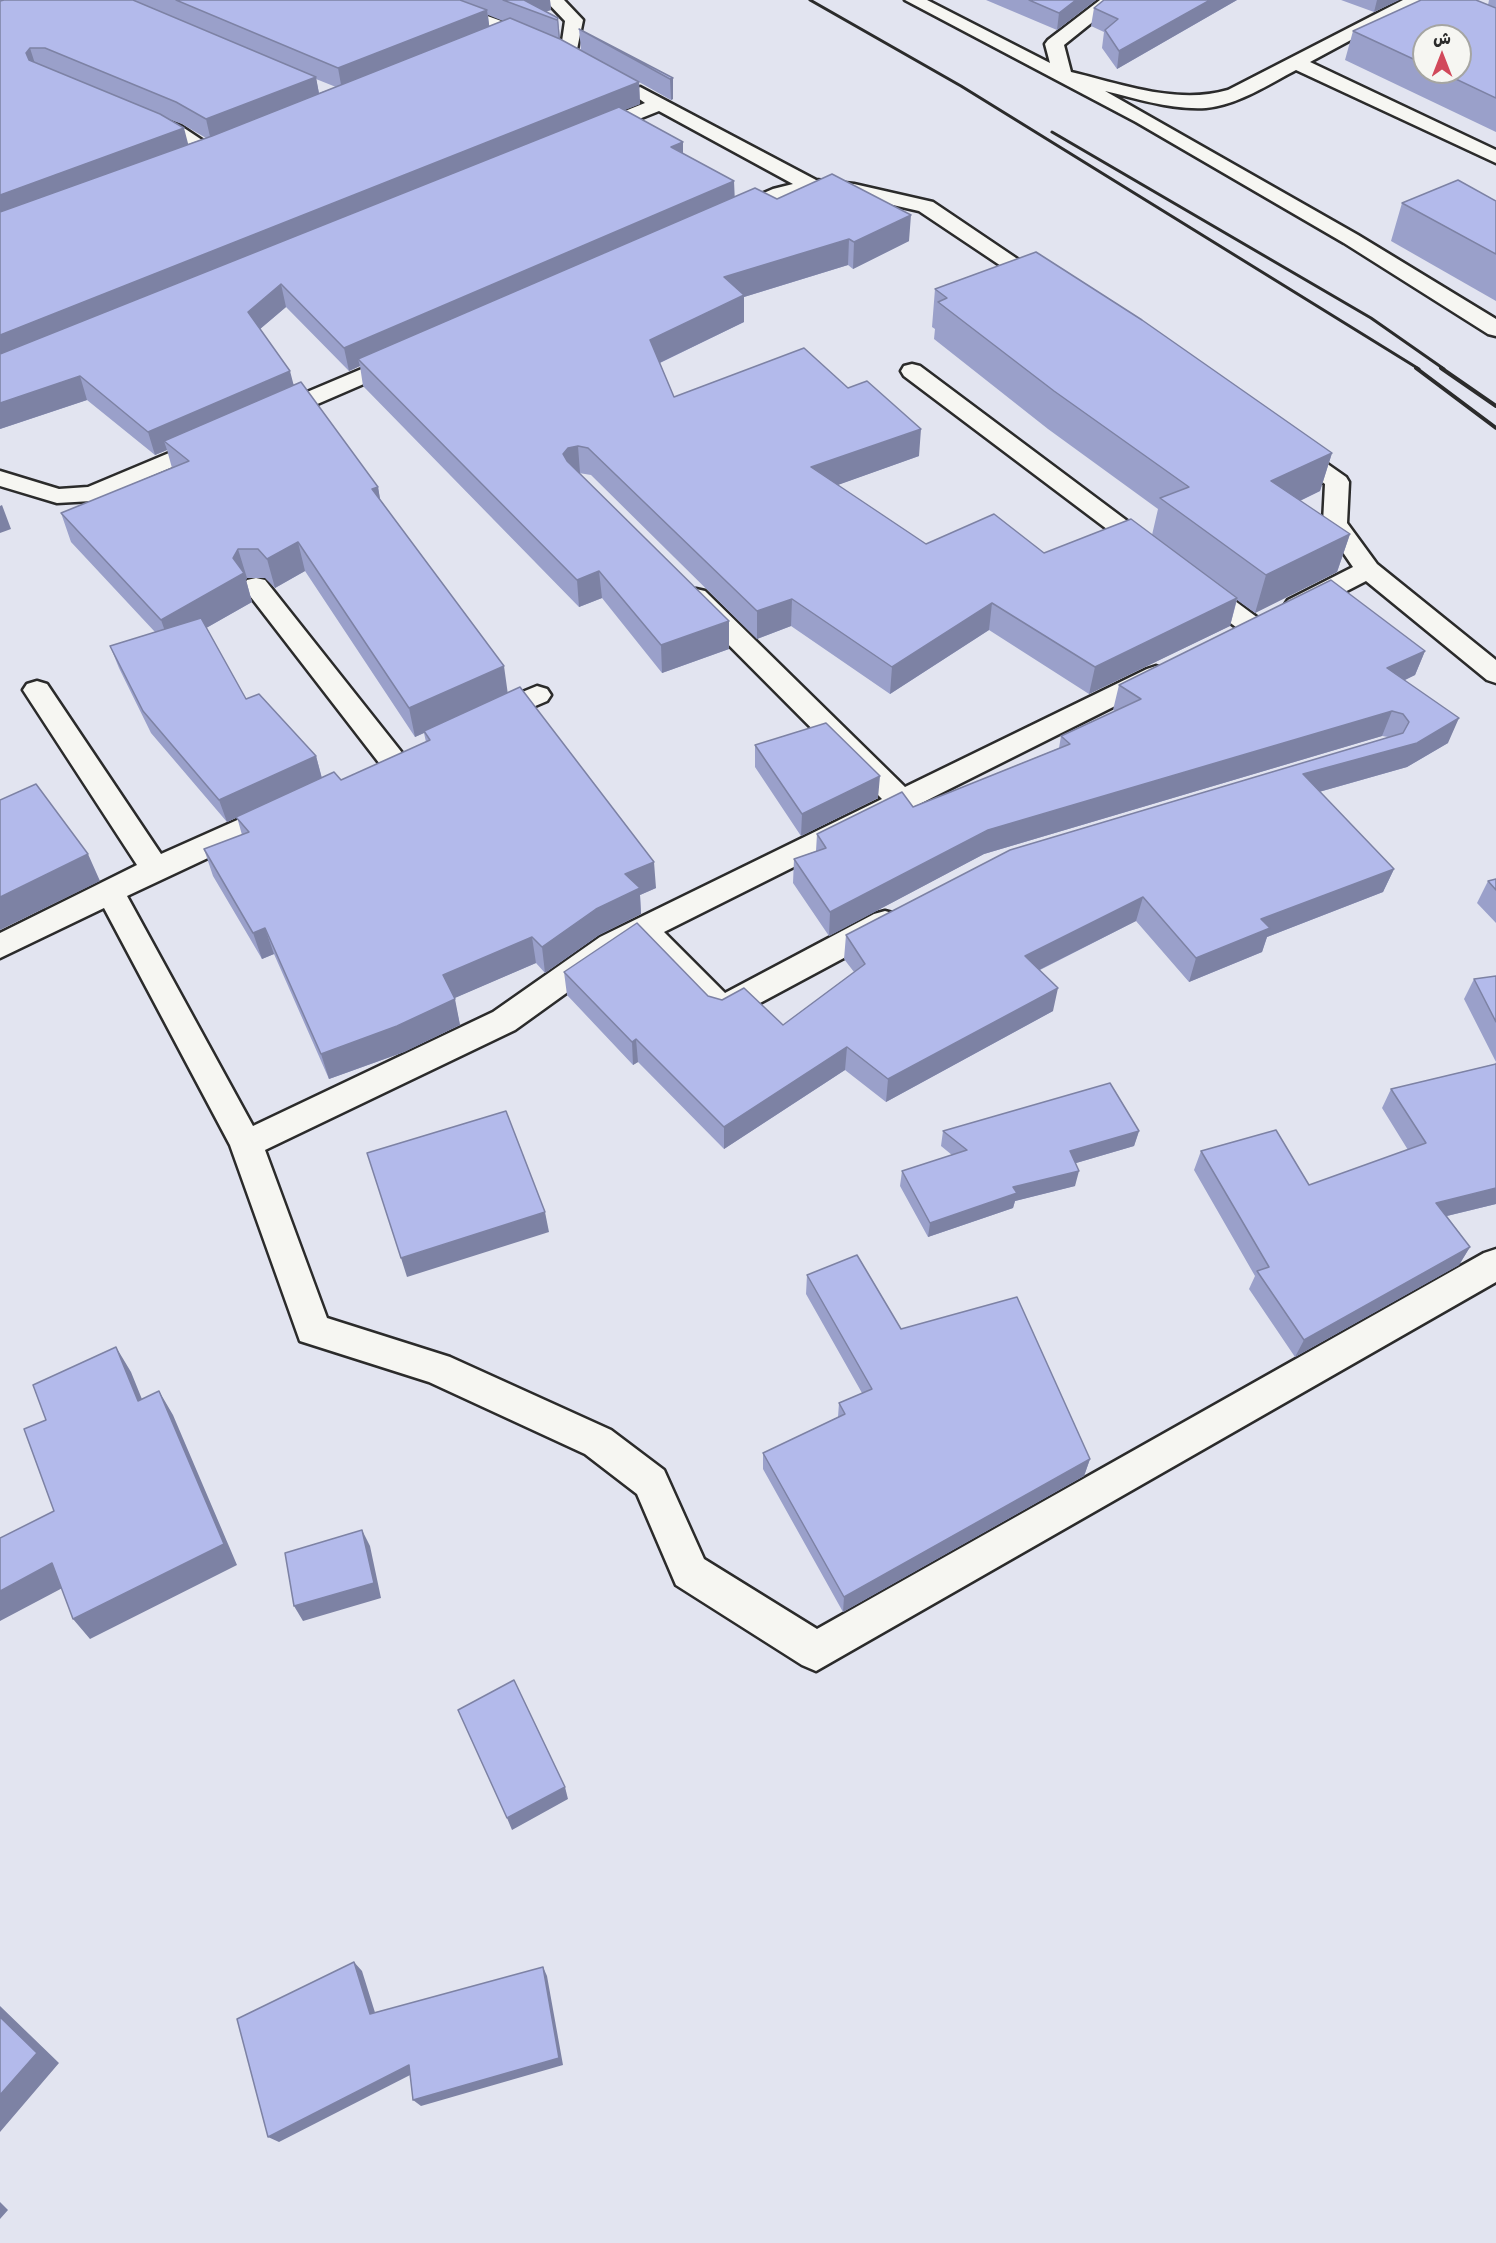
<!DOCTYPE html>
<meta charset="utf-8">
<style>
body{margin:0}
#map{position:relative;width:1496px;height:2243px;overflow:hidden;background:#e2e4f0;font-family:Mali,"Playpen Sans Arabic",sans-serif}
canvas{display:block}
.north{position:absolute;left:1412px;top:24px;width:60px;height:60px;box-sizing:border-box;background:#f6f6f2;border:2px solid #a5a5a2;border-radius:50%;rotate:0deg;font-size:16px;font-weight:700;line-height:24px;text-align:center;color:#2b2b2b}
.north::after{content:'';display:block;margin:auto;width:21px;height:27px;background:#d1495b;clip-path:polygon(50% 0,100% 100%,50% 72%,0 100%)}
</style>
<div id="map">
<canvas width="1496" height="2243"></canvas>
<div class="north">ش</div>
</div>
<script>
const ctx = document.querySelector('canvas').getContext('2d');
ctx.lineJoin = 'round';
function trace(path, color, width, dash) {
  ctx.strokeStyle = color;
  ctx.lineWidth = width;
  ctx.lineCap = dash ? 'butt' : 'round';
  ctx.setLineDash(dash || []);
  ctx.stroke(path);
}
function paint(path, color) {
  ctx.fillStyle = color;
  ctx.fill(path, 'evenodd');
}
const minor = new Path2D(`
 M418 0H443L518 27 521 31C514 40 493 48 482 45L479 41 496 31 421 4Z
 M545 0H564L583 20 575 59H563L560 55 565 21Z
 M905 0H927L1050 63 1045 44 1048 40 1100 0H1120L1064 45 1071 72C1122 84 1177 105 1228 90L1403 0H1425L1310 62 1496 150V163L1296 70C1269 84 1238 105 1206 108 1172 110 1138 99 1105 91L1358 235 1496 319V336L1488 334 1344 243 1136 122Z
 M640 87 816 180 854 184 933 202 1056 285 1053 290H1037L919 211 854 196 811 192 786 198 736 219H722L719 215 722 211 773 189 793 184 659 111 599 135H585L582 131 585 127 645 103 631 93Z
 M145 112 181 126 220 152 217 156H203L167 134 138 122 135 118 138 114Z
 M402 352 410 354 413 359 410 364 278 421H262L258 416 262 411Z
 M912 364 920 366 1162 547 1166 552 1162 557 1153 560 1144 557 904 376 901 371 904 366Z
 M212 435 220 437 224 442 220 447 92 501 57 503 0 486V471L59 489 88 487Z
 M1288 440 1296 442 1346 477 1349 482 1347 523 1377 564 1496 660V683L1487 680 1366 581 1306 612 1297 614 1288 612 1284 606 1288 600 1353 567 1323 523 1325 484 1276 447 1280 442Z
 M256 578 265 580 403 754 407 761 403 768 393 771 383 768 247 592 243 586 247 580Z
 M1199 579 1208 581 1262 621 1266 627 1262 633 1253 635 1244 633 1190 593 1186 587 1190 581Z
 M696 589 705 591 905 787 1147 669 1156 666 1165 669 1169 675 1165 681 664 932 725 993 874 914 885 911 896 914 900 922 896 930 732 1018 721 1021 710 1018 639 944 622 953 515 1030 265 1150 327 1318 450 1357 611 1430 664 1470 704 1559 817 1629 1484 1253 1496 1249V1282L816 1671 802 1665 676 1585 637 1494 585 1454 429 1382 300 1341 230 1145 104 908 0 958V933L137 865 23 690 27 684 37 681 47 684 161 854 271 805 281 802 291 805 295 812 291 819 127 896 253 1126 493 1012 600 937 882 799 687 603 683 597 687 591Z
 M537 686 547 689 551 695 547 701 486 727 476 725 472 718 476 711Z`);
trace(minor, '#2b2b2b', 5);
paint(minor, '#f6f6f2');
trace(new Path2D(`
 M810 0 961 86 1419 369
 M1052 132 1371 318 1444 369`), '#2b2b2b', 3);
trace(new Path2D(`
 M1416 368 1496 428
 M1441 368 1496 406`), '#2b2b2b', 4);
paint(new Path2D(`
 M0 0H550L551 10 546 11 558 18 560 39 581 50 579 29 673 78V99L671 100 639 82 640 104 624 110 683 153 735 197 777 199 909 241 853 269 848 265 744 297V322L660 363 674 397 919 456 837 485 926 544 1044 553 1152 535 1158 509 1048 429 934 339 935 329 932 327 935 289 1332 453 1320 491 1300 501 1350 534 1337 572 1255 613 1237 600 1230 626 1089 694 989 630 890 694 791 626 757 639 591 475 579 473 729 649 662 673 602 598 579 607 363 386 360 366 349 371 286 307 260 329 294 385 378 487 380 500 508 693 656 888 640 895 641 914 599 935 545 973 536 963 454 998 460 1025 404 1052 329 1079 274 954 262 959 213 876 204 849 242 835 237 817 227 822 151 733 119 668 110 646 155 632 71 542 61 513 172 468 167 450 155 455 87 400 0 429ZM488 15 503 21 489 26ZM316 79 336 87 319 93ZM166 118 182 124 206 138 188 144ZM305 571 415 737 424 733 426 742 341 780 322 778 316 756 246 699 206 628 252 602 246 580 247 578H265L275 588Z
 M986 0H1096L1057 30Z
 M1104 0H1237L1117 69 1102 48 1104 32 1091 26 1094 8Z
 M1341 0H1399L1374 12Z
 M1489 0H1496V132L1345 60 1353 31 1488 5ZM1424 36 1460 72H1424Z
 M1496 201V301L1391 241 1402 203Z
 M1425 651 1415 675 1405 680 1448 743 1407 767 1319 792 1394 869 1383 892 1267 937 1262 952 1189 982 1136 921 1040 970 1053 1011 886 1102 845 1070 724 1149 638 1062 633 1065 567 995 564 972 708 996 783 1025 854 972 844 959 846 935 1388 737 1382 736 984 854 829 936 793 883 794 859 816 851 817 834 913 807 1059 748 1061 736 1115 711 1113 710 1119 685Z
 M755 745 878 798 801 836 755 767Z
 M1496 879V923L1477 903 1488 881Z
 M1496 976V1204L1447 1216 1470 1247 1459 1265 1295 1357 1249 1289 1255 1276 1194 1170 1201 1151 1309 1185 1408 1150 1382 1108 1391 1089 1495 1064 1496 1062 1464 999 1474 979Z
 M943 1131H1139L1134 1146 1076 1163 1075 1186 1015 1201 1013 1208 928 1237 900 1186 902 1171 952 1155 941 1146Z
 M807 1275 901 1329 1090 1459 1084 1476 843 1612 763 1469V1453L838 1417 839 1403 862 1393 806 1294Z`), '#9aa0ca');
paint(new Path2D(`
 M520 0H550L551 10 539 14Z
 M1076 0H1096L1057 30 1059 13Z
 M1210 0H1237L1117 69 1119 51Z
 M1377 0H1399L1374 12Z
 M487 10 490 31 342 90 338 68Z
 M558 18 560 39 559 42 557 20Z
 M30 48 37 70 33 75 26 53Z
 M316 77 320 99 211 141 206 119Z
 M673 78V99L671 100 670 79Z
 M639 82 640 104 0 362V335Z
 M184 128 190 151 0 221V195Z
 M683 142V164L671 147Z
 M734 181 735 203 358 359 360 366 349 371 344 348Z
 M911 215 909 241 853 269 854 242Z
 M849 239 848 265 744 297V322L651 367 650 340 724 277Z
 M281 284 286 307 253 335 248 312Z
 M290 371 296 394 164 441 167 450 155 455 148 432Z
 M80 376 87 400 0 429V403Z
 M921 429 919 456 810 495 811 467Z
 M578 446 580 473 571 475 563 454 568 448Z
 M1332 453 1320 491 1260 520 1271 481Z
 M378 487 383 516 372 489Z
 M2 505 11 529 0 533V506Z
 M1350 534 1337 572 1255 613 1266 575Z
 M298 542 305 571 275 588 267 559Z
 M238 549 247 578 246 580 252 602 171 648 161 620 233 558Z
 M599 571 602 598 579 607 577 580Z
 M1237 598 1230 626 1089 694 1095 667Z
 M792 599 791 626 757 639V611Z
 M992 603 989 630 890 694 892 667Z
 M729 621V649L662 673 661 645Z
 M1425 651 1415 675 1378 693 1387 668Z
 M504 666 508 695 415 737 409 708Z
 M1392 711 1382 736 984 854 829 936 830 912 988 830Z
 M1459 718 1448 743 1407 767 1294 799 1303 774Z
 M316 756 322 779 227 822 219 800Z
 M880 776 878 798 801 836 802 814Z
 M88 854 100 881 0 930V897Z
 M654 862 656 888 640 895 641 914 599 935 545 973 542 947 625 874Z
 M1394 869 1383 892 1267 937 1262 952 1189 982 1196 958 1261 919Z
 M1143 897 1136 921 1021 979 1025 956Z
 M265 928 274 954 262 959 253 933Z
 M532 937 536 963 448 1001 443 975Z
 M1058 988 1053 1011 886 1102 888 1079Z
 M455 999 460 1025 404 1052 329 1079 321 1054Z
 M636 1039 638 1062 633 1065 632 1042Z
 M847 1047 845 1070 724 1149V1127Z
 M1139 1131 1134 1146 1066 1166 1070 1151Z
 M1079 1171 1075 1186 1015 1201 1013 1208 928 1237 930 1223 1013 1187Z
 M1496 1188V1204L1426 1221 1436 1203Z
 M545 1212 549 1232 407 1277 401 1258Z
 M1470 1247 1459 1265 1295 1357 1304 1340Z
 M116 1347 131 1372 152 1424 138 1401Z
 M159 1391 173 1415 237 1565 90 1639 73 1619Z
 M1090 1459 1084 1476 843 1612 844 1597Z
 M362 1530 370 1546 381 1598 303 1621 294 1606Z
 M52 1563 70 1584 0 1621V1591Z
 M565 1787 568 1799 512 1830 507 1818Z
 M354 1962 362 1971 378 2022 370 2014Z
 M543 1967 547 1976 563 2065 421 2106 413 2100Z
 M0 2006 59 2063 0 2132Z
 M409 2065 416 2072 279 2142 268 2137Z
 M0 2202 8 2210 0 2219Z`), '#7d82a4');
const building = new Path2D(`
 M4 0H133L316 77 206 119 176 102 45 48H30L26 53 29 60 160 114 184 128 0 195V1Z
 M176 0H460L487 10 338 68Z
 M503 0H524L558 18 557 20Z
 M1029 0H1076L1059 13Z
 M1104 0H1210L1119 51 1105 30 1118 19 1094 8Z
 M1421 0H1476L1496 8V98L1441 72H1460V36H1424V64L1353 31Z
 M510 18 560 39 639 82 0 335V212L212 136Z
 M579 29 673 78 670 79Z
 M619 107 683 142 671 147 734 181 344 348 281 284 248 312 290 371 148 432 80 376 0 403V354Z
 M832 174 911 215 854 242 849 239 724 277 744 295 650 340 674 397 804 348 848 388 867 381 921 429 811 467 926 544 994 514 1044 553 1131 519 1237 598 1095 667 992 603 892 667 792 599 757 611 588 448 578 446 568 448 563 454 567 461 729 621 661 645 599 571 577 580 358 359 755 188 777 199Z
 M1458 180 1496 201V254L1402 203Z
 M1036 252 1142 320 1332 453 1271 481 1350 534 1266 575 1160 498 1189 487 1054 391 938 302 947 298 935 289Z
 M301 382 378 487 372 489 504 666 409 708 298 542 267 559 258 549H238L233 558 244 573 161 620 61 513 189 461 164 441Z
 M1331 580 1425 651 1387 668 1459 718 1417 743 1303 774 1394 869 1261 919 1270 928 1196 958 1143 897 1025 956 1058 988 888 1079 847 1047 724 1127 636 1039 632 1042 564 972 637 923 708 996 722 1000 744 988 783 1025 865 964 846 935 1010 850 1403 733 1409 722 1403 714 1392 711 988 830 830 912 794 859 826 848 817 834 902 792 913 807 1070 744 1061 736 1141 699 1119 685Z
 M201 618 246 699 259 694 316 756 219 800 143 711 110 646Z
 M520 687 654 862 625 874 640 888 596 909 542 947 532 937 443 975 455 999 397 1026 321 1054 265 928 253 933 204 849 249 832 236 817 334 772 341 780 430 740 424 731Z
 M826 723 880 776 802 814 755 745Z
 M36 784 88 854 0 897V800Z
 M1496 879V890L1488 881Z
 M1496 976V1022L1474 979Z
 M1496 1064V1188L1436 1203 1470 1247 1304 1340 1257 1271 1269 1267 1201 1151 1276 1130 1309 1185 1426 1143 1391 1089Z
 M1110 1083 1139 1131 1070 1151 1079 1171 1013 1187 1017 1193 930 1223 902 1171 967 1150 943 1131Z
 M506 1111 545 1212 401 1258 367 1153Z
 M857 1255 901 1329 1017 1297 1090 1459 844 1597 763 1453 845 1414 839 1403 872 1389 807 1275Z
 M116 1347 138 1401 159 1391 224 1544 73 1619 52 1563 0 1591V1538L54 1511 24 1429 46 1420 33 1385Z
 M362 1530 374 1583 294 1606 285 1553Z
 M514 1680 565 1787 507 1818 458 1710Z
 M354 1962 370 2014 543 1967 559 2058 413 2100 409 2065 268 2137 237 2019Z
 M0 2017 37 2053 0 2095Z`);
paint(building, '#b3baeb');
trace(building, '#7d82a4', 1.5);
</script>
